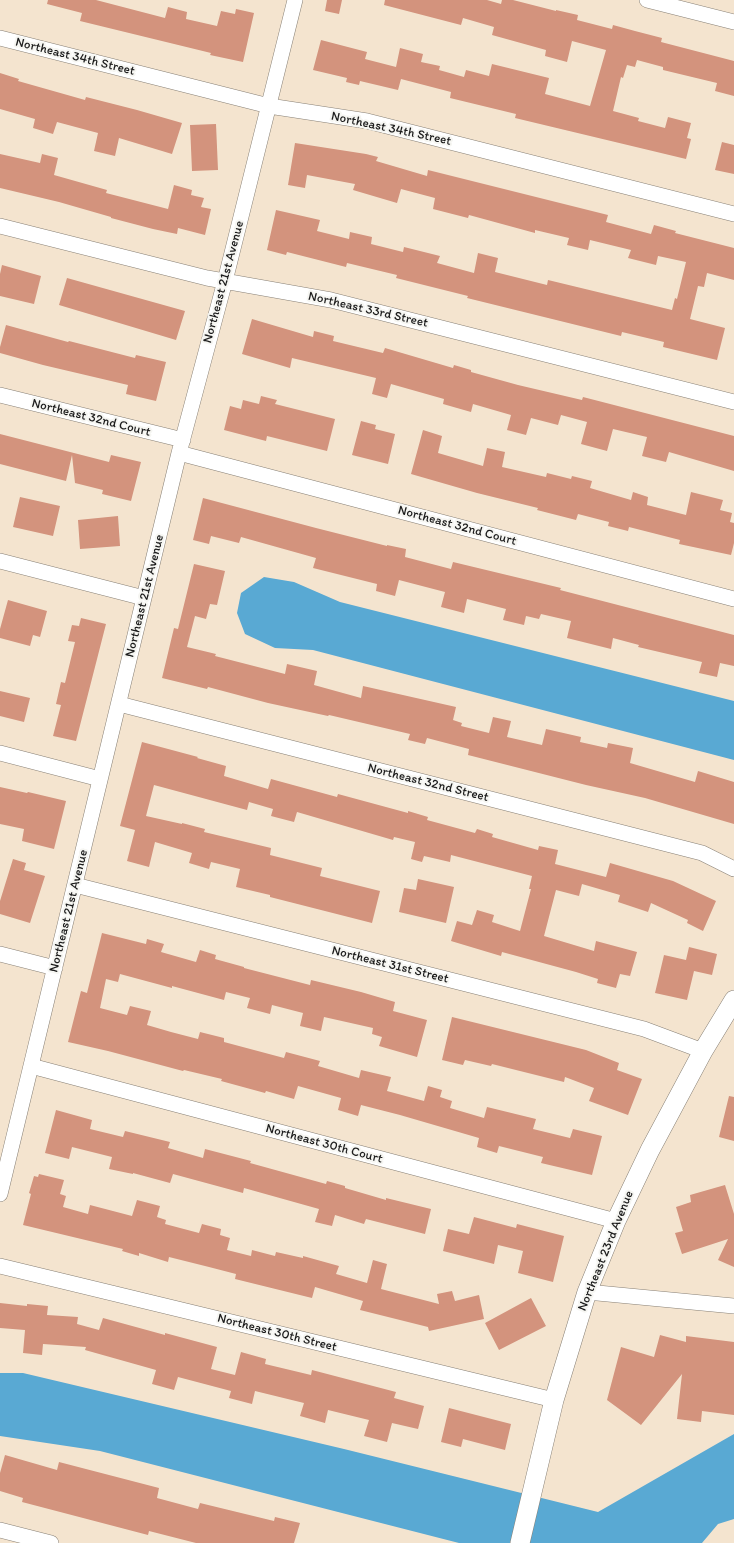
<!DOCTYPE html>
<style>
body{margin:0}
canvas{display:block;background:#f4e4cf}
</style>
<canvas width="734" height="1543"></canvas>
<script>
const ctx = document.querySelector('canvas').getContext('2d');
ctx.lineJoin = 'round';
function paint(path, color) {
  ctx.fillStyle = color;
  ctx.fill(path, 'evenodd');
}
function trace(path, color, width, dash) {
  ctx.strokeStyle = color;
  ctx.lineWidth = width;
  ctx.lineCap = dash ? 'butt' : 'round';
  ctx.setLineDash(dash || []);
  ctx.stroke(path);
}
function write(font, color, halo, rows, align = 'center') {
  ctx.font = font + ' Itim,sans-serif';
  ctx.lineWidth = 4;
  ctx.setLineDash([]);
  ctx.textBaseline = 'middle';
  ctx.strokeStyle = halo;
  ctx.fillStyle = color;
  for (const [text, x, y, turn = 0] of rows) {
    ctx.save();
    ctx.translate(x, y);
    ctx.rotate((+turn || 0) * Math.PI / 180);
    ctx.textAlign = isNaN(turn) ? turn : align;
    if (halo) ctx.strokeText(text, 0, 0);
    ctx.fillText(text, 0, 0);
    ctx.restore();
  }
}
paint(new Path2D(`
 M264 577 294 582 340 602 734 701V760L313 650 275 648 245 634 237 613 241 593Z
 M0 1373H23L344 1449 598 1512 734 1434V1519L718 1524 702 1543H459L100 1451 0 1436Z`), '#59a9d3');
paint(new Path2D(`
 M48 0H96L165 18 168 7 187 12 186 19 217 26 221 11 235 14 236 9 254 13 243 62 210 55 211 53 80 21 82 13 47 4Z
 M327 0H342L339 14 325 11Z
 M385 0H487L501 4 502 0H513L556 11V10L578 15 577 20 612 29 613 25 635 31 662 38 661 42 734 61V96L715 91 717 83 663 70V67L637 60 635 67 627 65 623 78 621 77 613 111 639 118 638 121 665 128 668 117 691 123 687 138 691 139 686 159 515 118 516 114 450 98 451 92 401 79 398 90 360 81 359 85 346 82 347 78 313 70 321 40 367 52 365 59 396 67 400 48 423 54 421 62 440 66 439 70 464 77 466 70 489 76 492 64 549 78 545 94 590 106 606 50 572 41 567 62 545 56 546 50 492 35 494 27 463 18 461 25 384 5Z
 M0 73 19 79 18 81 85 100 86 97 137 110 182 123 172 154 119 138 115 156 94 151 98 133 57 122 53 134 33 128 35 119 0 109Z
 M216 124 218 170 192 171 190 125Z
 M722 142 734 145V174L715 170Z
 M295 143 366 154 378 157 376 161 427 176 428 170 608 215 606 222 651 234 654 225 676 231 675 233 734 248V280L707 273 704 287 698 286 690 319 725 328 717 360 663 347 664 342 622 332 621 336 467 298 468 296 396 278 397 275 347 263 346 267 287 252 286 255 267 250 276 210 320 220 317 231 349 239 350 232 372 237 371 244 403 252 404 247 440 256 437 263 474 273 478 253 498 258 495 272 547 285 548 280 672 310 675 298 677 299 686 262 658 256 656 265 628 258 631 250 590 240 588 250 567 245 569 238 535 230V233L469 215 468 218 433 209 435 198 401 189 397 203 353 190 355 184 307 175 305 188 288 185Z
 M0 154 40 163 42 154 58 158 54 175 107 190 106 193 168 209 174 185 192 190 191 195 204 198 201 207 211 209 205 235 178 228 177 234 153 229 111 218V217L59 202 0 188Z
 M2 265 41 276 34 304 0 296V274Z
 M67 278 185 311 176 340 59 305Z
 M252 319 313 337 314 331 334 336 333 341 383 353 385 348 453 368 454 365 471 370V372L518 385 582 400 583 397 734 436V471L669 452 666 462 642 456 647 437 613 429 607 451 581 444 587 422 561 415 558 425 531 418 526 435 507 430 511 415 473 404 471 412 443 404 444 399 391 384 387 398 372 394 376 378 292 358 290 368 242 354Z
 M6 325 68 342 69 341 135 358 136 355 166 362 156 401 126 394 128 385 43 365 0 353V347Z
 M261 396 277 400 275 404 335 419 327 451 267 436 266 441 224 430 230 406 241 409 243 400 259 404Z
 M361 421 376 425 375 429 395 434 388 464 352 455Z
 M423 430 442 436 438 453 483 466 487 448 505 452 502 467 546 477 547 473 571 479 572 476 592 481 590 488 631 500 633 492 648 497 647 505 686 515 691 492 723 500 720 510 732 513 730 522 734 523V543L731 555 679 544 680 540 629 527 628 531 608 526 609 522 578 514 576 520 537 510 538 508 477 493 411 474Z
 M0 434 109 462 111 455 141 462 131 501 102 494 103 490 75 483 72 455 66 481 0 464Z
 M20 497 60 506 53 536 13 527Z
 M203 498 316 528 387 546V545L406 549 405 557 451 569 453 562 561 588 560 590 734 635V666L720 663 717 677 699 673 702 662 638 647 639 645 613 638 611 649 567 638 571 621 541 614 539 619 526 616 524 625 503 620 506 609 467 599 464 613 441 607 445 592 399 580 395 596 376 591 377 584 313 568 316 558 241 537 239 543 211 536 209 544 193 540Z
 M118 516 120 546 80 549 78 520Z
 M194 564 225 571 217 605 210 604 206 619 195 616 187 647 216 654 215 656 285 674 287 664 317 671 314 685 361 698 363 686 456 707 453 720 462 723 461 726 489 733 493 717 511 721 507 737 542 745 546 729 581 737 580 742 607 748 608 743 633 748 630 763 695 782 698 771 734 782V824L645 798 586 785 468 755 469 749 427 738 425 744 408 740 410 734 329 715 328 716 268 703 208 687 207 689 162 678 174 628 178 629Z
 M8 600 47 611 40 637 33 635 30 646 0 638V629Z
 M81 618 106 624 76 741 53 736 61 705 56 704 61 682 65 683 75 642 68 641 72 625 79 626Z
 M0 691 30 698 24 722 0 716Z
 M142 742 198 757 197 758 226 766 224 776 268 789 271 779 337 797 338 794 408 813V811L428 817 427 820 475 833 477 829 493 834 492 837 538 850 539 846 558 850 555 864 606 877 610 863 673 881 716 901 703 931 687 923 688 920 651 903 648 912 618 902 620 895 582 884 579 896 556 890 544 936 594 951 596 941 637 952 630 976 620 974 616 988 597 983 598 979 576 972 502 952 501 956 451 941 457 921 472 925 477 910 494 915 492 922 520 931 531 889H529L532 876 451 855 450 862 424 856 422 862 411 859 415 842 394 837 393 840 297 812 294 822 271 816 273 809 249 802 247 810 154 785 146 816 182 824V823L205 829 204 832 271 848 270 855 322 868 320 876 380 891 372 923 270 897V895L236 887 240 869 211 862 209 869 189 863 192 853 155 842 149 867 127 861 135 830 120 826Z
 M0 787 27 793 28 792 66 801 54 849 22 841 24 829 0 824Z
 M13 859 26 863 24 870 45 876 30 923 0 914V901Z
 M418 879 454 887 446 923 399 912 404 888 416 890Z
 M102 933 146 944 147 939 164 944 161 952 196 962 200 950 216 955 215 959 244 967V968L310 985 311 980 361 992 395 1002 393 1011 427 1020 417 1057 379 1046 382 1037 372 1034 373 1028 324 1017 321 1031 300 1026 303 1013 272 1005 270 1014 247 1008 250 998 226 992 224 1000 172 986V988L120 974 118 982 106 979 100 1008 127 1015 130 1006 151 1011 147 1025 171 1032 198 1039 200 1032 224 1038V1042L284 1058 286 1052 320 1061 318 1066 359 1078 361 1070 391 1077 387 1091 424 1101 428 1086 442 1090 440 1097 452 1101 450 1108 484 1118 487 1107 536 1119 533 1129 570 1138 573 1129 602 1136 592 1175 541 1163 543 1157 499 1146 497 1153 477 1147 479 1138 400 1115 361 1105 358 1116 338 1110 341 1098 298 1086 294 1099 266 1091 265 1093 221 1081 222 1079 184 1070 183 1071 108 1051 68 1042 81 991 87 993Z
 M689 947 717 954 712 975 694 971 687 1000 655 993 664 955 686 960Z
 M452 1017 586 1050 619 1063 617 1070 642 1079 628 1115 589 1101 594 1088 565 1077 564 1082 492 1064 491 1066 465 1060 463 1065 442 1060Z
 M729 1096 734 1097V1141L719 1137Z
 M56 1110 92 1120 90 1129 123 1137 125 1131 170 1142 168 1148 203 1158 205 1149 251 1161 250 1163 326 1184 327 1181 345 1186V1188L386 1200V1198L431 1209 425 1234 366 1219 364 1224 335 1215 332 1226 315 1222 319 1209 244 1188 243 1193 173 1174 170 1183 133 1173V1174L109 1169 112 1157 72 1147 69 1159 45 1153Z
 M39 1174 64 1180 60 1194 66 1196 63 1207 88 1214 90 1205 132 1216 137 1200 160 1206 157 1217 166 1220 165 1224 199 1233 202 1224 221 1229 220 1235 230 1238 227 1250 251 1256 252 1250 275 1256 276 1252 303 1258V1256L339 1266 336 1274 367 1283 373 1260 387 1264 381 1289 439 1304 437 1294 452 1291 455 1301 479 1295 484 1319 429 1331 428 1327 360 1310 363 1301 315 1287 312 1298 235 1279 236 1274 209 1267 169 1257 168 1262 139 1253V1256L122 1251 123 1249 23 1225 31 1194 29 1193 34 1176 38 1177Z
 M725 1185 734 1214V1267L718 1260 728 1239 682 1254 675 1233 683 1231 676 1207 691 1202 690 1195Z
 M474 1217 516 1228 517 1224 564 1236 553 1282 518 1273 523 1251 498 1245 494 1264 443 1251 448 1229 469 1234Z
 M531 1298 546 1326 499 1350 485 1323Z
 M0 1303 27 1306V1304L48 1306 47 1315 78 1317 77 1324 99 1330 103 1318 165 1335V1333L217 1347 211 1369 235 1375 241 1352 266 1359 265 1364 311 1375 312 1370 396 1392 394 1398 424 1406 418 1429 392 1423 387 1442 364 1436 369 1420 328 1410 325 1423 300 1416 304 1403 255 1391 252 1404 229 1398 231 1391 178 1377 174 1390 152 1384 156 1370 85 1350 86 1347 43 1344 42 1355 23 1353 25 1330 0 1328Z
 M660 1335 686 1342V1336L734 1342V1415L702 1411 701 1422 677 1419 682 1374 641 1425 607 1400 621 1347 654 1357Z
 M449 1408 511 1424 505 1450 463 1439 461 1447 441 1442Z
 M5 1455 57 1470 59 1462 159 1488 157 1498 198 1509 200 1503 274 1521 275 1517 300 1523 294 1543H196L149 1531 148 1535 22 1502 23 1498 0 1491V1473Z`), '#d3937d');
const minor = new Path2D(`
 M647 0 734 22
 M0 38 269 106 367 121 734 214
 M0 226 207 278 331 300 734 402
 M0 395 183 440
 M179 453 734 599
 M0 561 144 598
 M119 704 702 853 734 869
 M0 753 100 779
 M75 885 644 1029 703 1051
 M0 954 55 968
 M31 1066 616 1221
 M0 1194 179 453 225 281 295 0
 M0 1266 554 1400
 M587 1292 734 1306
 M0 1530 51 1543`);
const tertiary = new Path2D(`
 M520 1543 554 1400 587 1292 616 1221 650 1150 703 1051 734 1000`);
trace(minor, '#888076', 16);
trace(tertiary, '#888076', 20);
trace(minor, '#fff', 15);
trace(tertiary, '#fff', 19);
write('13px', '#1c1c1c', '#f6f6f2', [
 ["Northeast 34th Street",75,57,14],
 ["Northeast 34th Street",391,129,12],
 ["Northeast 21st Avenue",224,282,-75],
 ["Northeast 33rd Street",368,310,13],
 ["Northeast 32nd Court",91,418,14],
 ["Northeast 32nd Court",457,526,15],
 ["Northeast 21st Avenue",145,596,-76],
 ["Northeast 32nd Street",428,783,14],
 ["Northeast 21st Avenue",69,911,-76],
 ["Northeast 31st Street",390,965,14],
 ["Northeast 30th Court",324,1144,15],
 ["Northeast 23rd Avenue",606,1251,-68],
 ["Northeast 30th Street",277,1333,14]
]);
</script>
